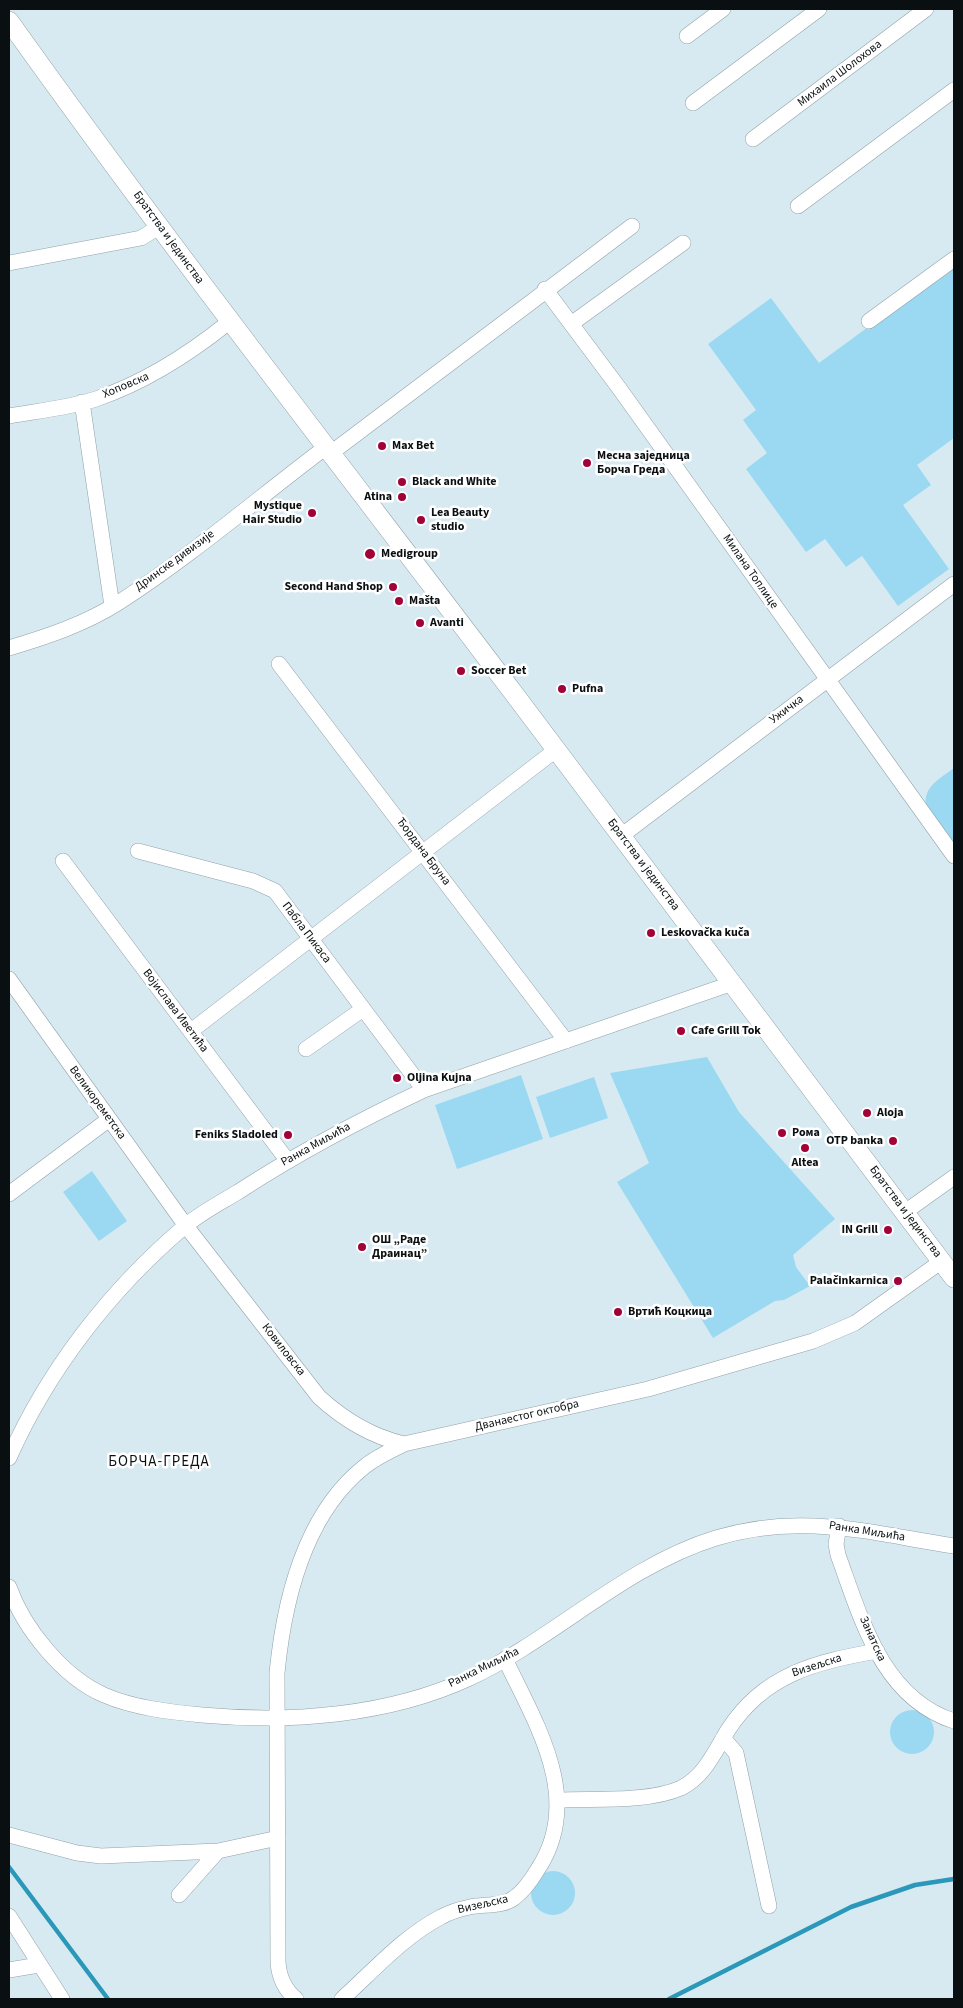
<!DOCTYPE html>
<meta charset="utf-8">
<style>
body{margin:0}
#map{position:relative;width:963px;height:2008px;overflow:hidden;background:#d8eaf1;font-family:"Source Sans 3",sans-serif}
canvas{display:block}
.frame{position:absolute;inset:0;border:10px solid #0a1012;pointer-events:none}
</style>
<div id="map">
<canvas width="963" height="2008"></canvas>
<div class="frame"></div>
</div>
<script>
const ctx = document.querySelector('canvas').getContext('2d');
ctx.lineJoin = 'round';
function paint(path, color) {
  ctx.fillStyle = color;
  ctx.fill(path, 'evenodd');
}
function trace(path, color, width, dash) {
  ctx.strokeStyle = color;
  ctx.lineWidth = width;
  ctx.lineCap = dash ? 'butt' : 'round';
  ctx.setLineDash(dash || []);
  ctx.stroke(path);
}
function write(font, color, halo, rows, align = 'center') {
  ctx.font = font + ' "Source Sans 3",sans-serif';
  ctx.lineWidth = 5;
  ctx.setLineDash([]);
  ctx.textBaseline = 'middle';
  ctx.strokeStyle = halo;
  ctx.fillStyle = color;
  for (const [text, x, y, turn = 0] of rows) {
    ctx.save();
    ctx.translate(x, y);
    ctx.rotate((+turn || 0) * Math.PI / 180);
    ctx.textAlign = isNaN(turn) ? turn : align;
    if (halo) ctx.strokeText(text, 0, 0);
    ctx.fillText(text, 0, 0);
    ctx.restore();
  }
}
paint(new Path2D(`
 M954 264V438L917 465 931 485 903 505 949 569 898 606 862 556 846 567 825 539 806 552 746 469 767 453 743 420 756 410 708 344 771 298 819 363Z
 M954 768V845L926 806C923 786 941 778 954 768Z
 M707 1057 739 1112 835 1219 793 1255 796 1267 810 1286 784 1300 775 1301 713 1338 617 1182 649 1163 610 1073Z
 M521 1075 543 1139 457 1169 435 1105Z
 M594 1077 608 1118 550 1138 536 1097Z
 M92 1171 127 1221 99 1241 63 1192Z
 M890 1732a22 22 0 1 1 44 0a22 22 0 1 1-44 0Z
 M531 1893a22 22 0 1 1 44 0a22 22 0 1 1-44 0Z`), '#9ad9f1');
trace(new Path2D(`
 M9 1867 108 1999
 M669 1999 851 1907 915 1885 954 1879`), '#2b98ba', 4.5);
const minor = new Path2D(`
 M687 36 723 9
 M693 103 819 9
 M753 139 926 9
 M798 206 954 90
 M9 263 141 238 159 227
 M545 289 619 388 954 856
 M869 321 954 259
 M571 324 683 243
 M82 402 112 606
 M9 416C37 411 68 408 96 399 146 382 188 355 229 322
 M331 453 632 226
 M9 648C46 637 85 624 118 603 191 556 257 499 326 447
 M279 664 566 1041
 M621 836 954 584
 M138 851 253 881 275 891 424 1090
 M63 861 287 1160
 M9 979 186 1226 319 1397C344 1420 370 1436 404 1444
 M191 1031 557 749
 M306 1049 363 1009
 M9 1194 108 1120
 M905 1212 954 1177
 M9 1458C48 1370 110 1290 184 1227 200 1213 220 1203 238 1192 298 1153 360 1120 424 1090L733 983
 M839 1526 836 1544 838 1555C861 1618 882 1698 954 1721
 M9 1587C24 1629 63 1677 104 1695 134 1708 170 1712 202 1715 290 1723 388 1716 470 1678 555 1638 625 1566 716 1538 800 1512 870 1533 954 1546
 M723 1738 736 1753 769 1906
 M557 1800C595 1798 647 1803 681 1788 705 1776 715 1751 728 1730 764 1674 816 1662 877 1651
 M9 1835 77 1853 101 1856 218 1851
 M179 1895 218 1851 278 1838
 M9 1916 62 1999
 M9 1970 39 1965
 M296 1999C284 1989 279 1977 278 1962L277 1673C284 1601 304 1515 364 1467 376 1457 390 1451 404 1444L648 1389 813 1341 855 1323 942 1261
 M342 1999C373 1971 404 1936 441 1917 450 1912 460 1909 470 1907 484 1904 502 1907 514 1898 524 1891 532 1879 538 1869 584 1799 536 1724 505 1659`);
const tertiary = new Path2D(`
 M9 21C171 248 343 468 512 691 661 886 806 1083 954 1278`);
trace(minor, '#90a1a8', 16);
trace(tertiary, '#90a1a8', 20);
trace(minor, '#fff', 15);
trace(tertiary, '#fff', 19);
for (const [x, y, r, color] of [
 [382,446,5,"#a10237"],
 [587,463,5,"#a10237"],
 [402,482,5,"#a10237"],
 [402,497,5,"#a10237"],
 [312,513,5,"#a10237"],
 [421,520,5,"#a10237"],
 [370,554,6,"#a10237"],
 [393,587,5,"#a10237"],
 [399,601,5,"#a10237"],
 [420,623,5,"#a10237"],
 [461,671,5,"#a10237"],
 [562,689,5,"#a10237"],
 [651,933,5,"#a10237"],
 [681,1031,5,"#a10237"],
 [397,1078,5,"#a10237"],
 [867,1113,5,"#a10237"],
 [782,1133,5,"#a10237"],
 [288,1135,5,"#a10237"],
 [893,1141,5,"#a10237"],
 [805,1148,5,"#a10237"],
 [888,1230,5,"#a10237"],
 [362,1247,5,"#a10237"],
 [898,1281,5,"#a10237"],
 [618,1312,5,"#a10237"]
]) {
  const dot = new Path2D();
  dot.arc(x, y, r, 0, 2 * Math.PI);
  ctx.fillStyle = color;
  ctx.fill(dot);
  trace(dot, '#fff', 2);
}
write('12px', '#0a1012', '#fff', [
 ["Михаила Шолохова",840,74,-37],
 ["Братства и јединства",168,238,54],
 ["Хоповска",126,386,-23],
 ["Дринске дивизије",175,561,-36],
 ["Милана Топлице",750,572,55],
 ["Ужичка",787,710,-37],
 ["Ђордана Бруна",423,852,53],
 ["Братства и јединства",643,865,53],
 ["Пабла Пикаса",306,933,53],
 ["Војислава Иветића",175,1011,53],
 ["Великореметска",97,1103,54],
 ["Ранка Миљића",316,1145,-29],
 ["Братства и јединства",905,1212,53],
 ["Ковиловска",283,1350,52],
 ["Дванаестог октобра",527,1416,-13],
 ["Ранка Миљића",867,1532,9],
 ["Занатска",872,1639,66],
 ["Визељска",817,1666,-18],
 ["Ранка Миљића",484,1668,-26],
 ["Визељска",483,1905,-13]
]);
write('bold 12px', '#0a1012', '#fff', [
 ["Max Bet",392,446],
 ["Месна заједница",597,456],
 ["Борча Греда",597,470],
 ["Black and White",412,482],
 ["Atina",392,497,"right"],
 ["Mystique",302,506,"right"],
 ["Hair Studio",302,520,"right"],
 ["Lea Beauty",431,513],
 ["studio",431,527],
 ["Medigroup",381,554],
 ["Second Hand Shop",383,587,"right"],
 ["Mašta",409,601],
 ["Avanti",430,623],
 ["Soccer Bet",471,671],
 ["Pufna",572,689],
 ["Leskovačka kuča",661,933],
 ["Cafe Grill Tok",691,1031],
 ["Oljina Kujna",407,1078],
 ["Aloja",877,1113],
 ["Рома",792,1133],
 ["Feniks Sladoled",278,1135,"right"],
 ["OTP banka",883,1141,"right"],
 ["Altea",805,1163,"center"],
 ["IN Grill",878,1230,"right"],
 ["ОШ „Раде",372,1240],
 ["Драинац”",372,1254],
 ["Palačinkarnica",888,1281,"right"],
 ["Вртић Коцкица",628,1312]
], 'left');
ctx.letterSpacing = '1px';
write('15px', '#0a1012', '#fff', [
 ["БОРЧА-ГРЕДА",159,1463]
]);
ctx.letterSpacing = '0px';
</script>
